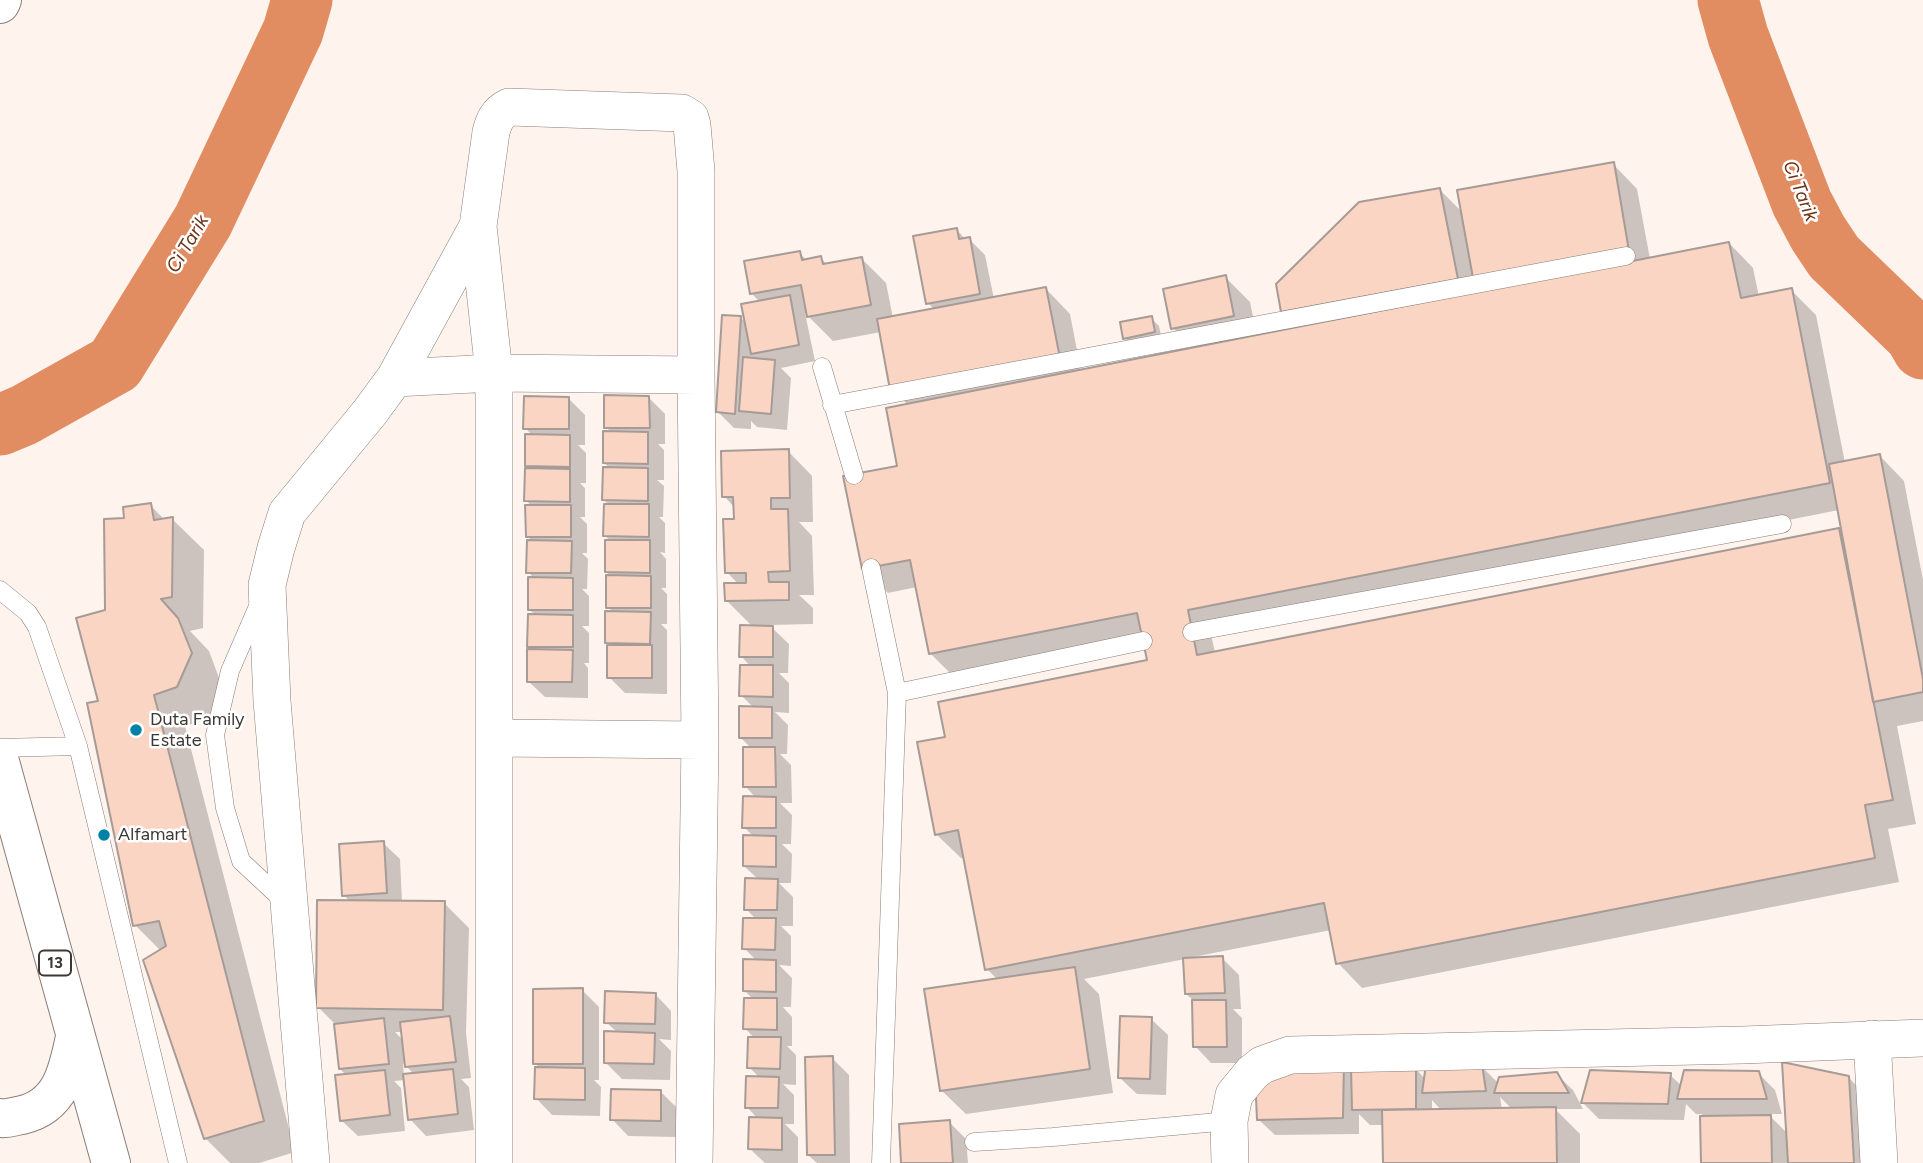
<!DOCTYPE html>
<style>
body{margin:0}
canvas{display:block;background:#fff3ed}
</style>
<canvas width="1923" height="1163"></canvas>
<script>
const ctx = document.querySelector('canvas').getContext('2d');
ctx.lineJoin = 'round';
function paint(path, color) {
  ctx.fillStyle = color;
  ctx.fill(path, 'evenodd');
}
function trace(path, color, width, dash) {
  ctx.strokeStyle = color;
  ctx.lineWidth = width;
  ctx.lineCap = dash ? 'butt' : 'round';
  ctx.setLineDash(dash || []);
  ctx.stroke(path);
}
function write(font, color, halo, rows, align = 'center') {
  ctx.font = font + ' Figtree,sans-serif';
  ctx.lineWidth = 5;
  ctx.setLineDash([]);
  ctx.textBaseline = 'middle';
  ctx.strokeStyle = halo;
  ctx.fillStyle = color;
  for (const [text, x, y, turn = 0] of rows) {
    ctx.save();
    ctx.translate(x, y);
    ctx.rotate((+turn || 0) * Math.PI / 180);
    ctx.textAlign = isNaN(turn) ? turn : align;
    if (halo) ctx.strokeText(text, 0, 0);
    ctx.fillText(text, 0, 0);
    ctx.restore();
  }
}
paint(new Path2D(`
 M1613 164 1637 189 1650 259 1729 243 1753 268 1759 297 1791 290 1816 315 1845 463 1880 456 1904 481 1923 580V721L1897 726 1916 824 1888 829 1899 882 1362 988 1338 963 1331 930 1193 957V960L1222 958 1239 975 1241 1009H1233L1242 1018V1063H1211L1195 1046 1194 1001 1186 994 1185 959 1084 979 1099 994 1113 1093 966 1114 941 1090 998 980 987 969 965 858H961L936 834 947 738 1149 662 1144 640 955 678 930 653 917 587 888 593 863 569 899 467 908 405 892 389 881 332 833 341 805 313 815 361 781 368 791 378 787 430 757 427 751 421V429L734 428 718 412 740 317 747 324 760 302 752 294 799 252 807 261 821 258 827 265 862 259 886 283 893 318 935 310 928 303 957 230 966 240 969 239 985 255 994 299 1046 289 1070 314 1081 371 1194 349 1173 328 1225 277 1250 302 1257 336 1299 328 1282 311 1440 190 1463 213ZM1839 510 1843 529 1215 653 1211 634Z
 M1151 318 1159 326 1162 340 1133 346 1125 338Z
 M649 398 665 414V444H658L664 450V480H657L664 486 663 517H659L665 523V553L660 552 666 559V588H661L667 594V624H661L667 630V694L625 693 609 677 611 647 607 643 614 613 608 607 612 577 606 572 612 542 605 536 610 506 604 500 611 469 604 463 612 433 606 427Z
 M569 399 585 415V445H578L586 453V483H580L585 488V517H580L587 524V553H582L588 559 587 589H582L589 596V626H582L589 633V663H584L588 668V698L545 697 528 681 534 651 529 646 536 616 529 609 535 579 528 572 533 542 527 536 532 507 526 500 531 470 527 466 533 436 525 428Z
 M788 451 812 476 813 522H799L812 536 814 595H799L813 608V624L769 625 789 644 788 673H779L789 683V713L775 712 788 725 787 754H780L791 765 792 803H780L792 815 791 844H782L792 854 791 883H779L793 897V926H781L791 936V966L779 965 792 978 791 1007H783L792 1017V1046H787L796 1055V1085L783 1084 794 1095V1124H785L798 1137V1163H765L750 1149 759 1120 747 1107 760 1078 749 1067 755 1039 745 1028 754 1000 744 990 757 961 744 948 757 920 746 909 759 880 744 866 754 837 744 827 756 798 745 786 752 749 740 737 754 708 741 695 751 667 741 656 753 627 727 601 739 585 727 572 736 521 735 508 724 496Z
 M150 505 165 520 172 519 204 550 203 628 190 631 209 651 222 686 208 719 185 726 295 1152 259 1163H230L205 1138 161 951 135 925 100 703 107 611 126 519Z
 M383 843 400 859 402 902 444 903 469 928 466 1033 471 1078 461 1079 469 1087 474 1130 426 1136 410 1119 405 1080 394 1081 401 1088 405 1131 358 1136 341 1120 347 1076 340 1069 336 1025 318 1007 350 902 344 895ZM395 1032H403L404 1041ZM403 1063 415 1075 404 1076Z
 M582 990 599 1007V1080H594L601 1087 600 1116 552 1115 536 1098 540 1069 535 1063Z
 M655 994 671 1011V1040L659 1039 671 1051 670 1080 622 1079 605 1062 618 1033 606 1022Z
 M1151 1019 1168 1035 1166 1095 1137 1094 1120 1078Z
 M832 1058 849 1075 850 1163H817L808 1155Z
 M1481 1066 1498 1083 1556 1074 1573 1090 1583 1109H1555L1580 1134V1163H1385L1384 1125H1370L1359 1114V1134L1275 1135 1258 1119 1257 1076 1415 1068 1425 1079ZM1500 1097 1513 1110H1502ZM1432 1100 1442 1111H1432Z
 M1758 1073 1775 1090 1782 1114H1768L1788 1134 1848 1077 1873 1102 1876 1163H1703L1702 1114H1696L1686 1104 1684 1120 1599 1119 1583 1103 1670 1075 1682 1086Z
 M661 1092 677 1108V1137L628 1136 612 1119Z
 M949 1122 966 1139 968 1163H903Z`), '#0003');
trace(new Path2D(`
 M1728 0 1738 36 1802 203 1818 233 1834 257 1915 335 1923 349
 M0 425 24 415 115 364 203 221 293 31 302 0`), '#e28c62', 61);
const building = new Path2D(`
 M1614 162 1629 251 1473 278 1457 190Z
 M1440 188 1458 279 1281 312 1276 284 1359 202Z
 M957 228 959 239 970 237 980 294 926 304 913 236Z
 M1729 242 1741 298 1792 288 1830 483 1188 610 1197 655 1839 528 1893 800 1865 805 1875 858 1336 964 1324 903 985 970 958 830 935 835 917 742 945 737 938 702 1147 660 1137 613 929 654 910 560 862 569 843 476 897 466 886 408Z
 M800 251 802 260 821 256 823 264 862 257 871 305 807 317 801 285 750 294 744 261Z
 M1226 275 1234 316 1171 329 1163 289Z
 M1046 287 1060 358 890 390 877 319Z
 M790 295 799 345 751 354 741 304Z
 M722 315 741 316 735 414 716 412Z
 M1152 316 1155 332 1123 339 1120 322Z
 M743 357 775 360 771 414 739 411Z
 M604 395 649 396 650 428H604Z
 M524 396 569 397V429H523Z
 M603 431 648 432V464L603 463Z
 M525 434 570 435V467L525 466Z
 M789 449 790 498H771V509H788L790 571 768 572 769 582H789V600L725 601 724 583H746V573H725L723 519H734L733 497H722L721 451Z
 M1880 454 1923 679V692L1873 702 1829 464Z
 M603 467 648 468V501L602 500Z
 M525 468 570 469V502L524 501Z
 M151 503 154 520 173 517 172 597 161 599 178 618 192 653 177 687 154 695 264 1121 204 1139 143 960 166 946 159 921 133 926 87 703 98 701 76 618 105 610 104 519 124 518 123 507Z
 M604 504H649V537L603 536Z
 M525 505H571V537H526Z
 M527 540 572 541 571 573H526Z
 M605 540H650V573L605 572Z
 M606 575 651 576V608H606Z
 M528 577 573 578V610H528Z
 M605 611 651 612 650 644 605 643Z
 M528 614 573 615V647H527Z
 M740 625 773 626V657H739Z
 M607 645H652V678H607Z
 M527 649 573 650 572 682H527Z
 M740 665H773V697L739 696Z
 M739 706 772 707V738H739Z
 M743 747H775L776 787H743Z
 M743 796 776 797V828H742Z
 M743 835 776 836V867L743 866Z
 M384 841 387 893 342 896 339 844Z
 M745 878 778 879 777 910H744Z
 M317 900 445 901 443 1010 316 1008Z
 M743 918H776L775 950 742 949Z
 M1223 956 1225 993 1185 994 1183 958Z
 M743 959 776 960V992L743 991Z
 M1075 967 1090 1069 940 1091 924 989Z
 M583 988V1064H533V989Z
 M605 991 656 993 655 1024 604 1023Z
 M744 998H777V1030L743 1029Z
 M1192 1000H1226L1227 1047H1193Z
 M450 1016 456 1062 405 1067 400 1022Z
 M1120 1016 1152 1017 1150 1079 1118 1078Z
 M384 1018 389 1064 339 1069 334 1024Z
 M604 1031 655 1033 654 1064 604 1063Z
 M748 1037H781L780 1069 747 1068Z
 M833 1056 835 1155H807L805 1057Z
 M1344 1062 1343 1118 1257 1120 1255 1075Z
 M1782 1062 1849 1076 1854 1163H1788Z
 M1426 1064H1482L1486 1091 1422 1093Z
 M535 1067 585 1068V1100L534 1099Z
 M1351 1067H1416V1109L1352 1110Z
 M453 1069 458 1114 408 1120 403 1074Z
 M385 1070 390 1115 340 1121 335 1075Z
 M1590 1070 1671 1073 1668 1104 1581 1103Z
 M1684 1070 1759 1071 1767 1099H1677Z
 M1557 1072 1569 1093H1494L1499 1077Z
 M746 1076 779 1077 778 1108H745Z
 M611 1089 661 1090V1121L610 1120Z
 M1556 1107 1557 1163H1383L1382 1110Z
 M1771 1115 1772 1163H1701L1700 1116Z
 M749 1117 782 1118V1150L748 1149Z
 M950 1120 953 1163H901L899 1124Z`);
paint(building, '#fad5c4');
trace(building, '#a69b96', 2);
const service = new Path2D(`
 M822 367 854 475
 M832 405 1626 256
 M871 568 897 693 881 1163
 M0 590 28 613 37 627 78 746 178 1163
 M259 604 230 671 215 735 225 808 241 861 286 903
 M1192 632 1782 524
 M897 693 1143 641
 M0 748 78 746
 M974 1142 1053 1137 1229 1121`);
const minor = new Path2D(`
 M395 378 494 373 696 375
 M495 738 700 740
 M1872 1039 1879 1163
 M311 1163 272 701 267 585 276 548 287 513 370 412 395 378 478 226
 M494 1163V373L478 226 491 132C494 121 497 113 509 107L682 113 690 118 692 125 696 171V375L700 740 694 1163
 M1230 1163 1229 1121 1234 1095 1252 1073 1262 1065 1290 1055 1743 1045 1923 1038`);
const trunk = new Path2D(`
 M0 4 2 0
 M0 762 111 1163
 M0 1118C8 1119 15 1116 22 1115 61 1106 68 1071 75 1037`);
trace(service, '#887e79', 19);
trace(minor, '#887e79', 38);
trace(trunk, '#887e79', 40);
trace(service, '#fff', 18);
trace(minor, '#fff', 37);
trace(trunk, '#fff', 38);
for (const [x, y, r, color] of [
 [136,730,7,"#0082a6"],
 [104,835,7,"#0082a6"]
]) {
  const dot = new Path2D();
  dot.arc(x, y, r, 0, 2 * Math.PI);
  ctx.fillStyle = color;
  ctx.fill(dot);
  trace(dot, '#fff', 2.5);
}
for (const [x, y, w] of [
 [55,963,32]
]) {
  const box = new Path2D();
  box.roundRect(x - w / 2, y - 12.5, w, 25, 5);
  ctx.fillStyle = '#fff';
  ctx.fill(box);
  trace(box, '#3c3835', 2);
}
write('bold 16px', '#3c3835', null, [
 ["13",55,963]
]);
write('18px', '#3c3835', '#fff', [
 ["Duta Family",150,720],
 ["Estate",150,741],
 ["Alfamart",118,835]
], 'left');
write('italic 19px', '#6d3518', '#fff', [
 ["Ci Tarik",1800,191,68],
 ["Ci Tarik",188,244,-59]
]);
</script>
